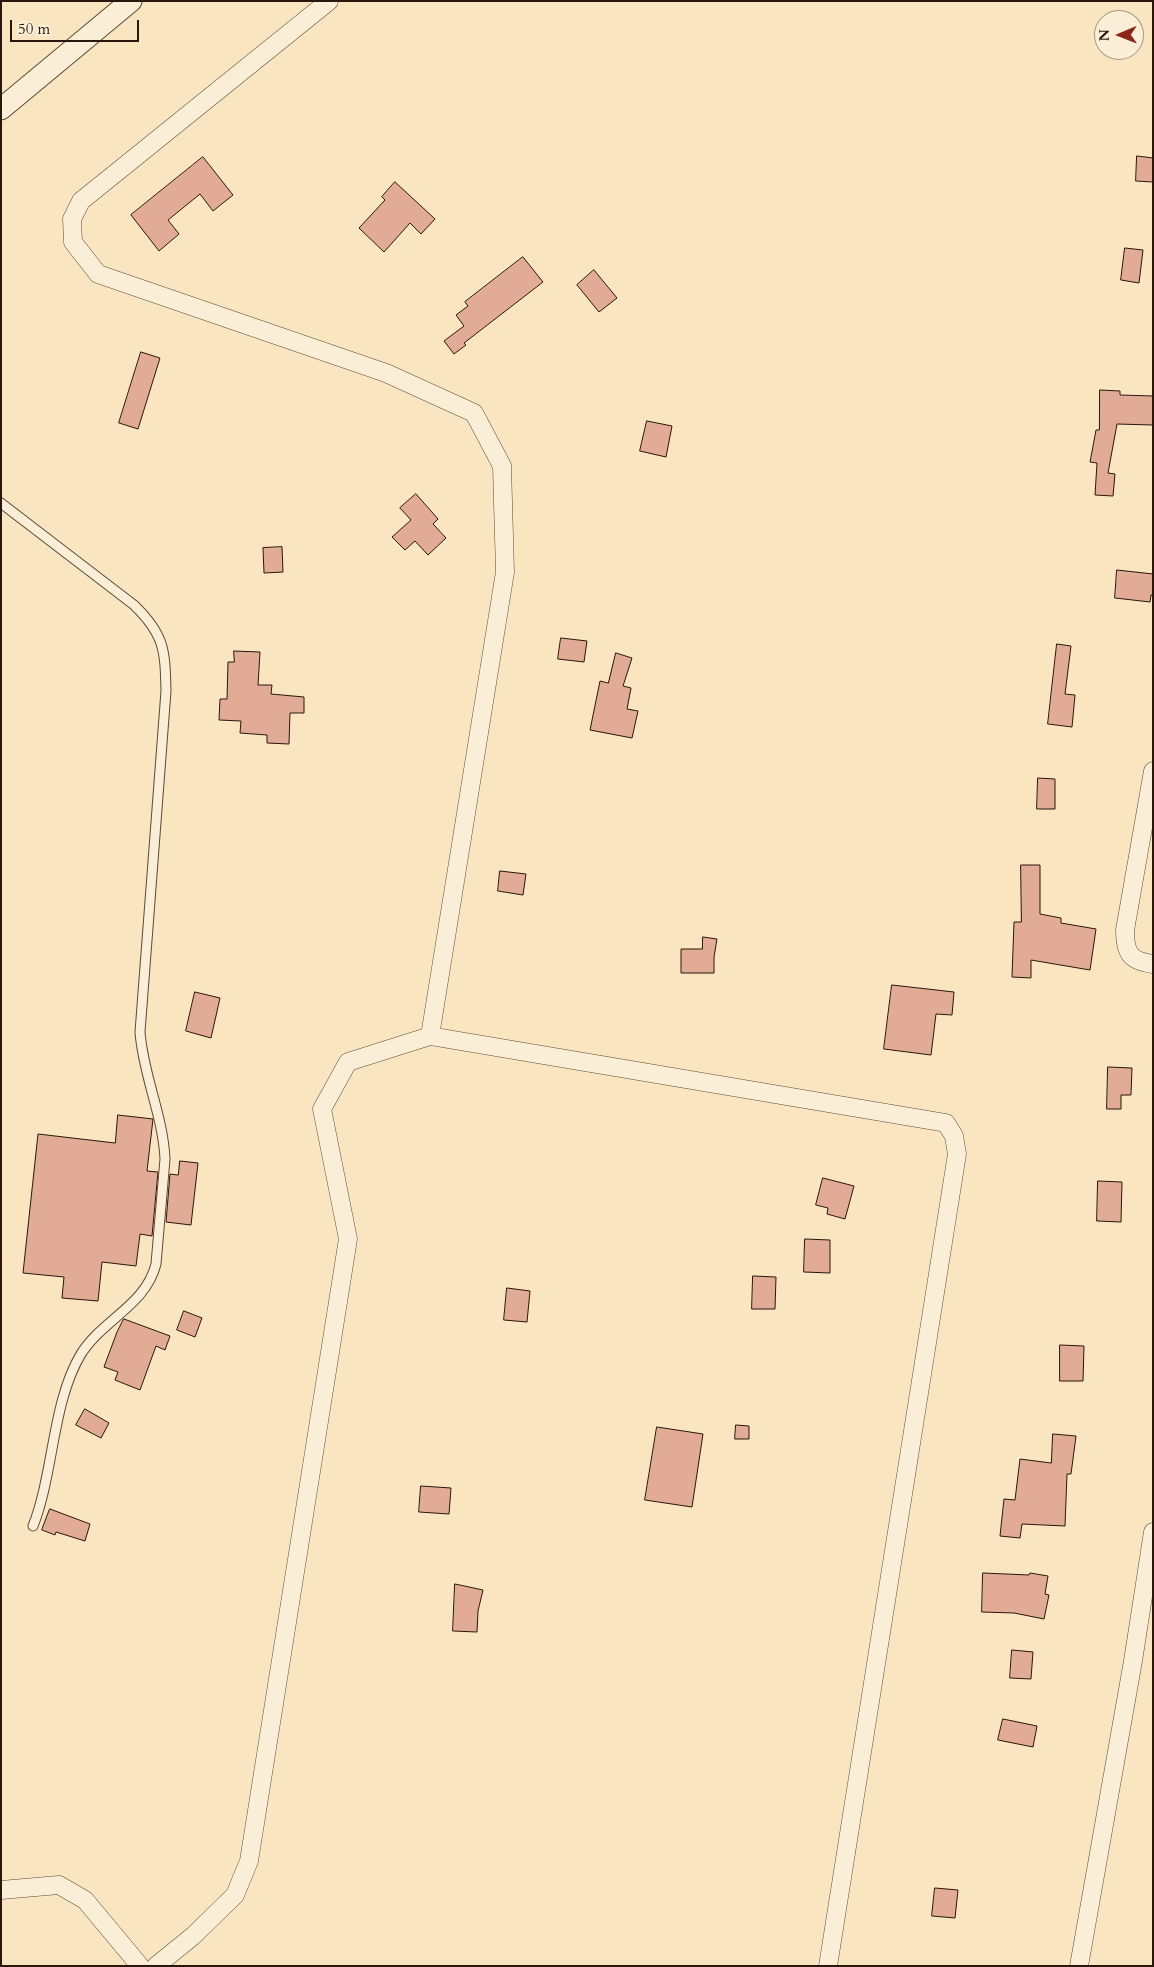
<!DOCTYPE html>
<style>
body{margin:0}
#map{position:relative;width:1154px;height:1967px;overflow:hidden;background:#f9e5c0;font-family:Cardo,serif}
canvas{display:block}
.frame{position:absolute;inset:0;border:2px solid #29160c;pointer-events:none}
.north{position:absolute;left:1094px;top:10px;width:50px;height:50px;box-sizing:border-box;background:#fbeed6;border:1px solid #a79885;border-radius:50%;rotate:269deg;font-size:14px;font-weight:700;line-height:20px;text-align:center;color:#29160c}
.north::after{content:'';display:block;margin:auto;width:18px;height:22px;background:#8f2418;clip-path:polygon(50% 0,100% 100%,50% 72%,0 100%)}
.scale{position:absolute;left:10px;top:20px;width:129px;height:22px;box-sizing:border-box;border:2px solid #29160c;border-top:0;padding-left:6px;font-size:15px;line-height:18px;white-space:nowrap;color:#29160c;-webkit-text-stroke:4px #fbeed6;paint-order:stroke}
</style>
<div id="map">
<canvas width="1154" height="1967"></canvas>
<div class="frame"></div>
<div class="north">N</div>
<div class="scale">50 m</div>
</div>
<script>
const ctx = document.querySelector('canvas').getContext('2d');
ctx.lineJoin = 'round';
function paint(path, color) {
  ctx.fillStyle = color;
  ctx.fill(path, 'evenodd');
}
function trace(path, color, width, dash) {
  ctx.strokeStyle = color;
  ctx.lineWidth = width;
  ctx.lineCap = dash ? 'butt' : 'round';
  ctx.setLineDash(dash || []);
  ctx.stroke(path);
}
const building = new Path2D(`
 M1137 156 1153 158V182L1136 181Z
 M203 157 233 195 213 211 200 194 168 220 179 234 159 251 131 215Z
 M395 182 435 219 421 234 410 223 384 252 359 228 385 200 382 197Z
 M1125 248 1143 250 1139 283 1121 280Z
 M523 257 543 282 464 343 466 345 454 354 444 341 464 326 456 315 468 306 465 302Z
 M594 270 617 298 599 312 577 285Z
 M141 352 160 358 138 429 119 423Z
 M1100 390 1120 391V395L1153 396V425L1117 424 1108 473 1115 474 1113 496 1095 495 1097 463 1090 462 1096 430H1099Z
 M647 421 672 426 666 457 640 451Z
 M416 494 438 519 433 524 446 538 428 555 415 541 405 550 392 537 411 520 400 508Z
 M282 547 283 572 264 573 263 548Z
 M1117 570 1153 574V595H1151L1150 602 1115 598Z
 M561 638 587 641 584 662 558 659Z
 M1057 644 1071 646 1065 694 1075 695 1072 727 1048 724Z
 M234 651 260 652 258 685H272L271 694 304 697V713H290L289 744 267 743V735L240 733 241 721 219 720 220 699H227L228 662H234Z
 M616 653 632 658 623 686 631 688 627 709 638 711 632 738 590 730 600 681 608 683Z
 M1038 778 1055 779V809H1037Z
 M1021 865H1040V914L1061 918V923L1096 929 1090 970 1031 960V978L1012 977 1014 922H1021Z
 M500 871 526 874 523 895 498 891Z
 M703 937 717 939 714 957V973H681V949H702Z
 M892 985 954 992 952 1015 936 1014 931 1055 884 1049Z
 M195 992 220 998 211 1038 186 1031Z
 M1108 1067 1132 1068 1131 1095H1121V1109H1107Z
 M118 1115 153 1119 147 1171 158 1172 152 1236 140 1234 136 1266 102 1262 98 1301 62 1298 64 1277 23 1273 38 1134 115 1143Z
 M180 1161 198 1163 191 1225 166 1222 170 1174 178 1175Z
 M823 1178 854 1186 845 1219 827 1214 828 1208 816 1205Z
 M1098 1181 1122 1182 1121 1222 1097 1221Z
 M805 1239 830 1240V1273L804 1272Z
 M753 1276 776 1277 775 1309H752Z
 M507 1288 530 1291 527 1322 504 1320Z
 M184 1311 202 1318 195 1337 177 1330Z
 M124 1319 170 1336 165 1350 156 1346 140 1390 115 1380 118 1372 104 1367 117 1332Z
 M1060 1345 1084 1346 1083 1381H1060Z
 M85 1409 109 1423 101 1438 76 1425Z
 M736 1425 749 1426V1439H735Z
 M657 1427 703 1434 692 1507 645 1500Z
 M1053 1434 1076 1436 1071 1474H1067L1065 1526 1022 1524 1020 1538 1000 1536 1004 1499 1015 1500 1020 1459 1051 1463Z
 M421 1486 451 1488 449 1514 419 1512Z
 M50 1509 90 1524 85 1541 56 1532 55 1535 42 1530Z
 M983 1573 1029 1575 1030 1573 1048 1576 1045 1594 1049 1595 1044 1619 1014 1613 982 1612Z
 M455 1584 483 1590 478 1611 477 1632 453 1631Z
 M1012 1650 1033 1652 1031 1679 1010 1678Z
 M1003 1719 1037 1726 1033 1747 998 1740Z
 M935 1888 958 1890 955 1918 932 1916Z`);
paint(building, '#e2ab96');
trace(building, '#29160c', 1);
const service = new Path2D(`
 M1 503 134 605C165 635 165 651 166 691L140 1032C143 1075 163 1115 165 1159L156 1264C146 1305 102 1320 81 1354 52 1402 54 1473 33 1526`);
const minor = new Path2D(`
 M1153 771 1125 930C1125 952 1129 961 1153 964
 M430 1036 946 1123 954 1136 957 1154 828 1966
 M1 1890 59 1885 85 1900 140 1966
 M156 1966 193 1936 235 1895 249 1861 348 1239 322 1109 348 1062 430 1036 505 572 502 466 474 413 386 373 98 274 73 242 72 219 81 201 329 1
 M1079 1966 1133 1661 1153 1532`);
const tertiary = new Path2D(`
 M1 109 131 1`);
trace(service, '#5d4a39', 11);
trace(minor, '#5d4a39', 19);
trace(tertiary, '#5d4a39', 23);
trace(service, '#fbeed6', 9);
trace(minor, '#fbeed6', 18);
trace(tertiary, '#fbeed6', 21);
</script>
